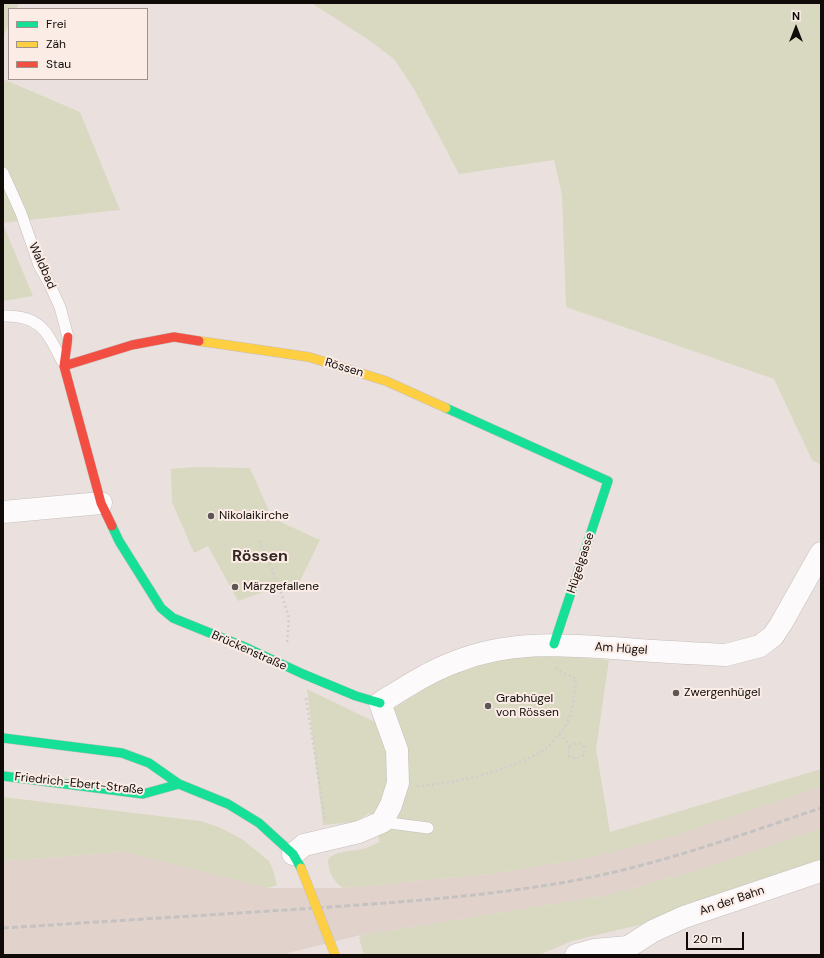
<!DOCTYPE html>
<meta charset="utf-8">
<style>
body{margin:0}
#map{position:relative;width:824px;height:958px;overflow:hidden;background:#eae1de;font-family:"DM Sans",sans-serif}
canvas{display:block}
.frame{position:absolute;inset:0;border:4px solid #100b09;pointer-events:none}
.legend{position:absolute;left:8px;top:8px;width:140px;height:72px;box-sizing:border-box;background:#fcece6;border:1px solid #9e928e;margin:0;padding:5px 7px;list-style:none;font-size:12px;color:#100b09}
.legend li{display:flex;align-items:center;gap:8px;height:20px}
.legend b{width:20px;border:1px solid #9e928e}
.north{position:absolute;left:776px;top:8px;width:40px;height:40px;-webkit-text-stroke:3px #fcece6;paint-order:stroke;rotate:0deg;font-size:11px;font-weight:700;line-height:16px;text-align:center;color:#100b09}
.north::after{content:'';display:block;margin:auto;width:14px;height:18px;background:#100b09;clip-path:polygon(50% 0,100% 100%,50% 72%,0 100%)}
.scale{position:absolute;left:686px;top:932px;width:58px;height:18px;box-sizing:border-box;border:2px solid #100b09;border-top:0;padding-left:5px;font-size:12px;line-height:14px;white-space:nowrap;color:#100b09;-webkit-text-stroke:3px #fcece6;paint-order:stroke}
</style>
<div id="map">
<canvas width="824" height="958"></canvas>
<div class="frame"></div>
<ul class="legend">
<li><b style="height:5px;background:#16e098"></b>Frei</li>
<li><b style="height:5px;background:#ffcf43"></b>Zäh</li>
<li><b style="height:5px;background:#f24e42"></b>Stau</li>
</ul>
<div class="north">N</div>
<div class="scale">20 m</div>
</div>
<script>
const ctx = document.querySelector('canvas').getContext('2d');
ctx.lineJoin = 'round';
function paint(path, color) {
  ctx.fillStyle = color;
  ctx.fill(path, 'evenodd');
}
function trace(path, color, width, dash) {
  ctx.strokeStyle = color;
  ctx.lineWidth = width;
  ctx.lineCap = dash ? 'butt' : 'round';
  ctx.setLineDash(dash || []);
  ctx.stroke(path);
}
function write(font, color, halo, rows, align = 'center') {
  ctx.font = font + ' "DM Sans",sans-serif';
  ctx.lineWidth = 4;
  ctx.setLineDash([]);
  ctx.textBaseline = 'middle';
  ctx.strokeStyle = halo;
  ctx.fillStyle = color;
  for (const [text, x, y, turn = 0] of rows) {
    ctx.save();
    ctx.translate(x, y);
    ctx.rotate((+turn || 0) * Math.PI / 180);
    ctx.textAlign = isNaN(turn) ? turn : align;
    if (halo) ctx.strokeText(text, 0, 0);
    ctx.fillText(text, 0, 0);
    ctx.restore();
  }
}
paint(new Path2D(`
 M821 787V828L688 873 603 896 361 935 288 953 284 955H3V861L125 852 268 888H343L490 874 594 857 677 835Z`), '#e2d2cc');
paint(new Path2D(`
 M3 3H19L16 9H9V24L3 37Z
 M311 3H821V465L812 460 774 379 566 307 562 195 554 160 459 174 414 89 394 59 366 38Z
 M3 79 80 112 120 210 3 223Z
 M3 224 33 296 3 301Z
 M196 467 250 468 272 518 320 540 300 581 272 589 238 601 208 546 194 553 172 502 171 469Z
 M530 653 609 660 596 749 610 832 821 769V787L677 835 594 857 490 874 343 888C333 882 328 870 328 859 337 850 350 852 362 849 368 848 374 844 380 842L370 813 354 822 323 825 307 689 373 721 443 678 481 661Z
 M3 797 200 821 219 827 242 839 269 861 273 870 277 885 268 888 125 852 3 861Z
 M821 828V863L639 925 572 941 539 955H364L359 938 361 935 603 896 688 873Z`), '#d9d9c1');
const lane = new Path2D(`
 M3 173 21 213 39 265 49 283 60 307 68 337
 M3 316C41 315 47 332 62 361
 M382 822 428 828`);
const street = new Path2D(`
 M3 512 101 503
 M293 854 304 845 359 832 382 822 391 805 398 783 397 750 380 703C404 688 428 672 455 662 512 639 566 645 626 649 659 652 693 653 726 655L760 646 773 636 781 624 821 553
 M576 955 594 950 628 947 653 931 684 917 821 871`);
const fast = new Path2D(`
 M446 408 608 481 554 644
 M112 526 119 541 161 608 173 618 247 648 303 674 356 696 380 703
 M3 738 122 753 149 763 179 784 228 804 259 823 293 854 301 868
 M3 776 143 794 179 784`);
const slow = new Path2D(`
 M199 341 309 357 386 381 446 408`);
const jam = new Path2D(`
 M68 337 64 366 101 503 112 526
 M64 366 132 345 174 337 199 341`);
trace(lane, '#c4bebb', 12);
trace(street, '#c4bebb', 23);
trace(fast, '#c4bebb', 10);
trace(slow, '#c4bebb', 10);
trace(jam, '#c4bebb', 10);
trace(new Path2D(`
 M3 4V3
 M259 541 270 564 280 589 289 618 287 643
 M306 698 325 819
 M559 734 570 745 579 743 584 747 585 754 576 759 568 756V750L570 745
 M417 786C455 784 513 770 545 749 550 745 557 737 562 731 573 717 574 696 576 679L557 670V666`), '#d0cdcc', 2.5, [2, 3]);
trace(lane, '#fcfafa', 11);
trace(street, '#fcfafa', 22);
trace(fast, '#16e098', 9);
trace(slow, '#ffcf43', 9);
trace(jam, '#f24e42', 9);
trace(new Path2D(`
 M3 928C97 922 192 916 286 910 384 903 480 898 577 880 661 864 741 835 821 808`), '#c5c2c2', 3, [6, 3]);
const slowBridge = new Path2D(`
 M301 868 335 955`);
trace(slowBridge, '#c4bebb', 10, []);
trace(slowBridge, '#ffcf43', 9);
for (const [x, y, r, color] of [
 [211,516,4,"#5c5654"],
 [235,587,4,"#5c5654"],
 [676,693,4,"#5c5654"],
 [488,706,4,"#5c5654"]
]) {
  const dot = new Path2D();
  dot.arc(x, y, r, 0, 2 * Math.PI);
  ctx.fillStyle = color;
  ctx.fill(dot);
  trace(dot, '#fcece6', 1.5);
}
write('12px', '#100b09', '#fcece6', [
 ["Waldbad",42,266,66],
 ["Rössen",344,368,17],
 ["Hügelgasse",581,563,-72],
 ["Am Hügel",621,649,4],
 ["Brückenstraße",249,651,24],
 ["Friedrich-Ebert-Straße",79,784,6],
 ["An der Bahn",732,901,-19]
]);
write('12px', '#100b09', '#fcece6', [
 ["Nikolaikirche",219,516],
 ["Märzgefallene",243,587],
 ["Zwergenhügel",684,693],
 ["Grabhügel",496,699],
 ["von Rössen",496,713]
], 'left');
write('bold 16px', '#342824', '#fcece6', [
 ["Rössen",260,557]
]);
</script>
